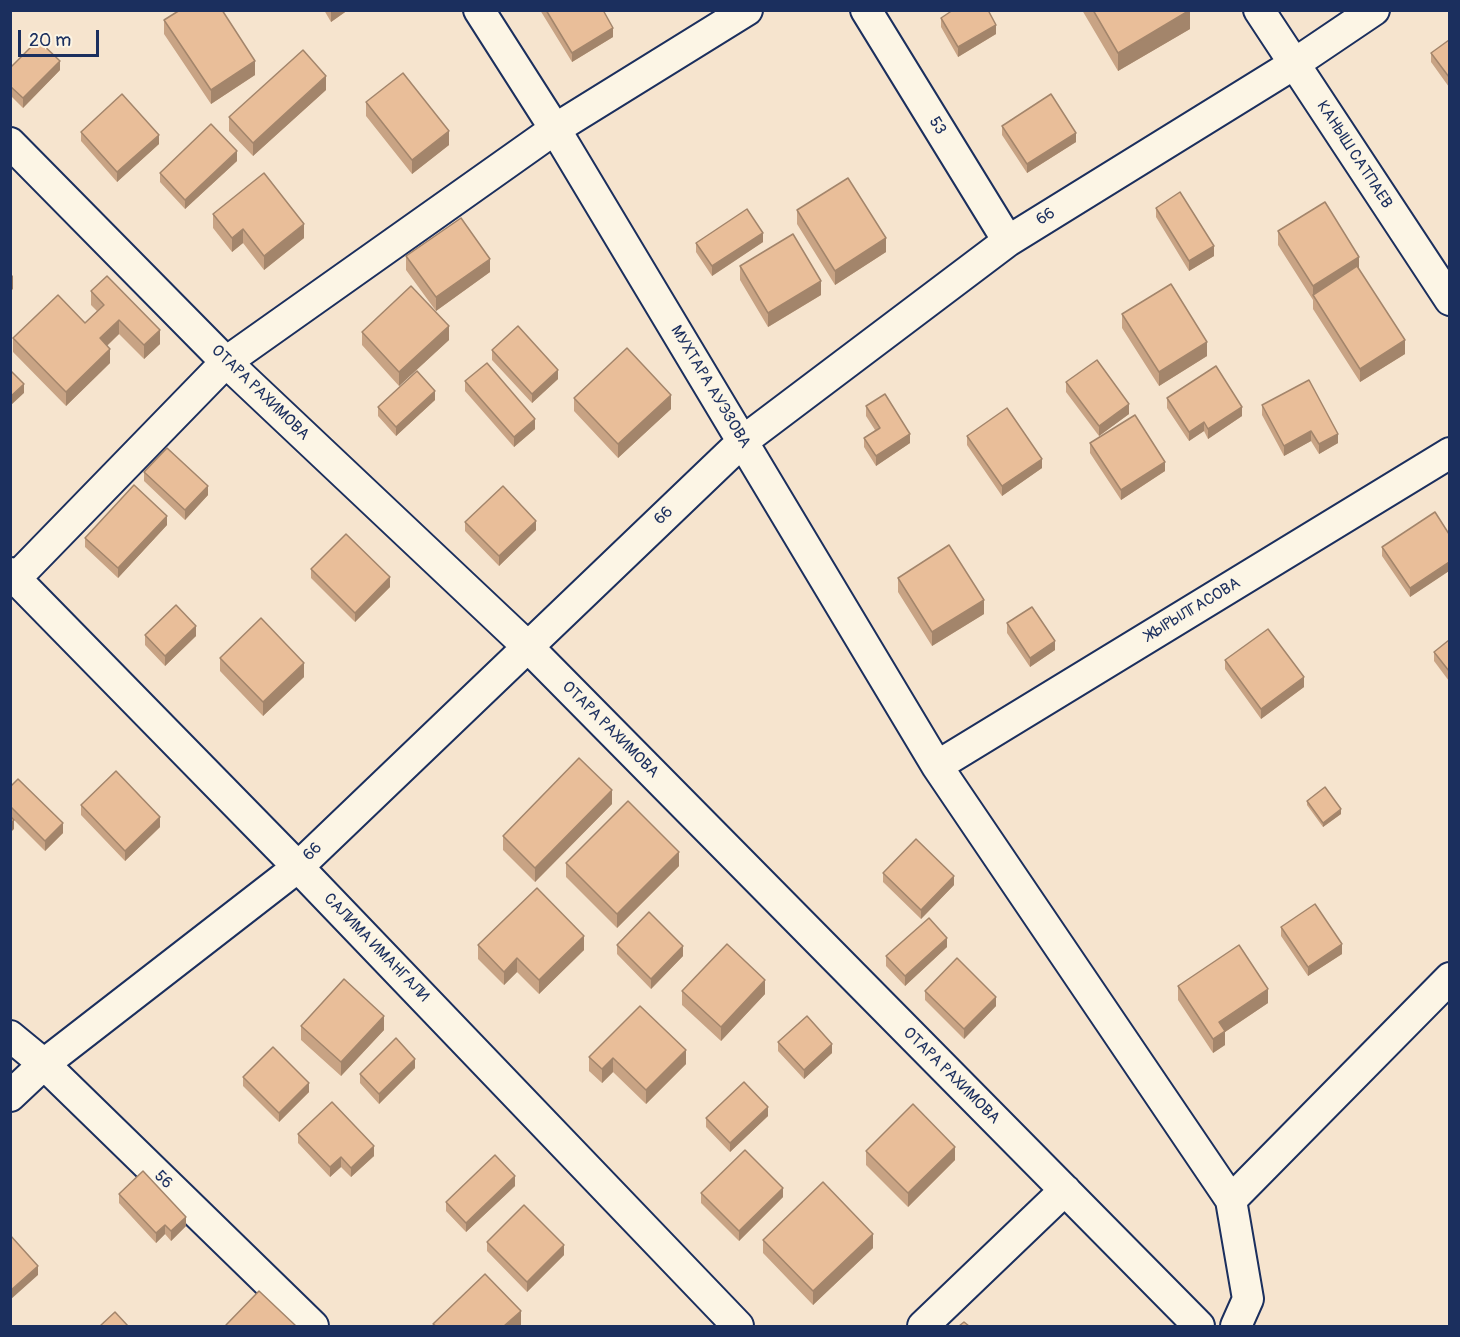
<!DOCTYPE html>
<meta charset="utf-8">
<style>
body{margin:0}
#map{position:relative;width:1460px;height:1337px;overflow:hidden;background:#f6e4ce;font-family:Pangolin,sans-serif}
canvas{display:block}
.frame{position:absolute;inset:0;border:12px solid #1b2f5e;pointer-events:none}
.scale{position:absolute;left:18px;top:30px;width:81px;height:27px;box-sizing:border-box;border:3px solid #1b2f5e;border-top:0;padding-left:8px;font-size:18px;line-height:21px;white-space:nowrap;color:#1b2f5e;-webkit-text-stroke:4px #fcf5e5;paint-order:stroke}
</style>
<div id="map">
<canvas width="1460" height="1337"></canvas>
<div class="frame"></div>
<div class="scale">20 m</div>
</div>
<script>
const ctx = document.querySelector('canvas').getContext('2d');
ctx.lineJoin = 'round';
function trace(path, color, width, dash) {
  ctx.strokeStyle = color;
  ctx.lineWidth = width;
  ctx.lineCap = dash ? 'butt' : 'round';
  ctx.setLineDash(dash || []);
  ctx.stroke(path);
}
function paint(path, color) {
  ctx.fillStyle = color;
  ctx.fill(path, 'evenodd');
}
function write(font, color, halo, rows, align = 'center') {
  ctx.font = font + ' Pangolin,sans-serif';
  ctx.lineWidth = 4.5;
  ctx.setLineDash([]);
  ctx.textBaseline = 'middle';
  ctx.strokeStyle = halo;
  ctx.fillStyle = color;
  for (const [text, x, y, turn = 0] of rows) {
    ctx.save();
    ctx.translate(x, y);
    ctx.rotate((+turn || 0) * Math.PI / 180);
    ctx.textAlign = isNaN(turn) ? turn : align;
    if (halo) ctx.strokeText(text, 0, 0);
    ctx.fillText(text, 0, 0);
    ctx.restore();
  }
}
const minor = new Path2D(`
 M479 10 555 129 937 766 1231 1200 1248 1299 1236 1326
 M866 10 1008 241
 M1259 10 1450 300
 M10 143 226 362 527 646 1199 1326
 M10 573 298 867 738 1326
 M16 578 226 362 555 129 747 10
 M937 766 1450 453
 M10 1036 44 1064 313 1326
 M10 1096 44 1064 298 867 743 441 1008 241 1294 64 1374 10
 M1231 1200 1450 978
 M923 1326 1065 1190`);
trace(minor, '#1b2f5e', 34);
trace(minor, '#fcf5e5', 30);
paint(new Path2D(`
 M324 10H348L331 22Z
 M540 10H603L613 37 572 62Z
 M1082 10H1190V29L1118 71Z
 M941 18 996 34 958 57 941 27Z
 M164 20 255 75 211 104 164 34Z
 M1449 40V87L1431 62V53Z
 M10 68 60 70 23 108 10 95Z
 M326 90 253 156 229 131V117Z
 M366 102 449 145 412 174 366 116Z
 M1002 126 1076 142 1027 173 1002 135Z
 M81 132 159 144 117 182 81 141Z
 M237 161 185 209 160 182V173Z
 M1156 208 1214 256 1189 271 1156 217Z
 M797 210 886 252 835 285 797 224Z
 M213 214 304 238 264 270 243 243 232 252 213 228Z
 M1278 231 1359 269 1405 354 1360 382 1313 309V300L1278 245Z
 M763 242 712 276 696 252V243Z
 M406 256 490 272 436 311 406 270Z
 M740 266 821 295 768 327 740 280Z
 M91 291 160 344 144 359 119 334 107 346 110 363 66 406 13 352V338L85 323 97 311 91 305Z
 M1122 314 1207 356 1159 386 1122 328Z
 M362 332 449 340 399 386 362 345Z
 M492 350 558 379 532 403 492 360Z
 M465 381 535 429 514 447 465 391Z
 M1066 382 1129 414 1099 436 1066 392Z
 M574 398 671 409 618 458 574 411Z
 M1167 398 1242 416 1208 439 1204 431 1189 441 1167 408Z
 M435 400 396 436 378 416V407Z
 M1262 405 1338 443 1319 454 1311 441 1284 456 1262 415Z
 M866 406 910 443 876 466 864 447V438L875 430 866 416Z
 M967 436 1042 468 1002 496 967 445Z
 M1090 443 1165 471 1121 500 1090 453Z
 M144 472 208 495 185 520 144 481Z
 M465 522 536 530 499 566 465 531Z
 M167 525 118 578 85 547V538Z
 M1449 534V571L1410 597 1382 556V547Z
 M311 569 390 587 355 622 311 578Z
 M898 578 984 614 932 646 898 592Z
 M1007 623 1055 650 1030 667 1007 633Z
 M145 635 196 636 165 666 145 645Z
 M1449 640V681L1434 661V652Z
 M220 658 304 677 263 716 220 671Z
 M1225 660 1304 687 1261 719 1225 669Z
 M10 787 63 833 45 851 10 816Z
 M1307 801 1341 814 1323 827 1307 805Z
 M612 804 535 882 503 850V836Z
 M81 805 160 827 125 861 81 815Z
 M566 863 679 866 617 928 566 877Z
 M883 873 954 885 921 919 883 882Z
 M1281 927 1342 954 1308 976 1281 936Z
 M478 945 584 950 539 994 517 972 504 985 478 959Z
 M617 945 683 956 651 989 617 954Z
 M947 947 905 986 886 966V956Z
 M1178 986 1268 1003 1225 1032V1045L1213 1053 1178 1000Z
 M682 991 765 994 721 1041 682 1005Z
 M925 991 996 1006 964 1039 925 1000Z
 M301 1026 384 1030 341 1076 301 1040Z
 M778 1042 832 1053 804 1079 778 1051Z
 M589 1057 686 1064 646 1104 613 1072 602 1083 589 1071Z
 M415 1068 379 1104 360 1083V1074Z
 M243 1077 309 1092 279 1122 243 1086Z
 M768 1116 730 1152 706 1127V1118Z
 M298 1134 374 1156 351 1177 341 1167 330 1177 298 1143Z
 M866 1151 955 1160 908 1207 866 1165Z
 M515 1186 466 1232 446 1211V1202Z
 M701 1193 783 1197 739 1241 701 1203Z
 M119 1194 186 1226 171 1241 165 1234 156 1243 119 1203Z
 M763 1240 873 1248 813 1305 763 1253Z
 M487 1242 564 1255 527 1292 487 1251Z`), '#c8a384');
paint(new Path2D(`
 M331 10H348L331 22Z
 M1190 10V29L1118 71V53Z
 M996 25V34L958 57V47Z
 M613 28V37L572 62V53Z
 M60 61V70L23 108V98Z
 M255 61V75L211 104V90Z
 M326 76V90L253 156V143Z
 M449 131V145L412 174V160Z
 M1076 133V142L1027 173V164Z
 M159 135V144L117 182V172Z
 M237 151V161L185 209V200Z
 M304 224V238L264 270V256Z
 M243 229V243L232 252V238Z
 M763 233V242L712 276V266Z
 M886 238V252L835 285V271Z
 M1214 246V256L1189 271V261Z
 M1359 257V271L1313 295V300V286Z
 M490 259V272L436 311V297Z
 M13 275V289L10 292V278Z
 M821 281V295L768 327V313Z
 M119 320V334L100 352V338Z
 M449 326V340L399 386V372Z
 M160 330V344L144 359V345Z
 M1405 340V354L1360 382V369Z
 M1207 342V356L1159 386V372Z
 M110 349V363L66 406V392Z
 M558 370V379L532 403V394Z
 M24 384V393L10 406V397Z
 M435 391V400L396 436V427Z
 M671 395V409L618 458V444Z
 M1129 404V414L1099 436V426Z
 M1242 407V416L1208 439V429Z
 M535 419V429L514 447V437Z
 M1204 422V431L1189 441V432Z
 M1311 431V441L1284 456V446Z
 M910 434V443L876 466V456Z
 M1338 434V443L1319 454V444Z
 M1042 459V468L1002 496V486Z
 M1165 462V471L1121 500V490Z
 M208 486V495L185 520V510Z
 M167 516V525L118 578V568Z
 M536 521V530L499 566V556Z
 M1449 562V571L1410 597V588Z
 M390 577V587L355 622V613Z
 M984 600V614L932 646V632Z
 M196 626V636L165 666V656Z
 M1055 641V650L1030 667V658Z
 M304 663V677L263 716V702Z
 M1304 677V687L1261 719V709Z
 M612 790V804L535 882V868Z
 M1341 809V814L1323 827V823Z
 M160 817V827L125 861V851Z
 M14 820V829L10 833V824Z
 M63 823V833L45 851V841Z
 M679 852V866L617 928V914Z
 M954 876V885L921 919V910Z
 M584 936V950L539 994V980Z
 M947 938V947L905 986V976Z
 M1342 944V954L1308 976V967Z
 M683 946V956L651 989V979Z
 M517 958V972L504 985V972Z
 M765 980V994L721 1041V1027Z
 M1268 989V1003L1225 1032V1045L1213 1053V1039L1219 1022Z
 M996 997V1006L964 1039V1029Z
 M384 1016V1030L341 1076V1062Z
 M832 1044V1053L804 1079V1070Z
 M686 1050V1064L646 1104V1090Z
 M613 1058V1072L602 1083V1069Z
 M415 1059V1068L379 1104V1094Z
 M309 1083V1092L279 1122V1113Z
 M768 1107V1116L730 1152V1143Z
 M374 1146V1156L351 1177V1168Z
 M955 1147V1160L908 1207V1193Z
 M341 1157V1167L330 1177V1167Z
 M515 1176V1186L466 1232V1223Z
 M783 1188V1197L739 1241V1231Z
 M186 1217V1226L171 1241V1231Z
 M165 1225V1234L156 1243V1233Z
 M873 1234V1248L813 1305V1291Z
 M564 1245V1255L527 1292V1282Z
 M38 1266V1275L10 1300V1291Z
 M521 1311V1325L519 1326H504Z`), '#a3856b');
const building = new Path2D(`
 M180 10H222L255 61 211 90 164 20Z
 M546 10H603L613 28 572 53Z
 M953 10H988L996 25 958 47 941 18Z
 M1093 10H1190L1118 53Z
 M38 40 60 61 23 98 10 86V68Z
 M1449 40V77L1431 53Z
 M303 50 326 76 253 143 229 117Z
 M403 73 449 131 412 160 366 102Z
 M122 94 159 135 117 172 81 132Z
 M1051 94 1076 133 1027 164 1002 126Z
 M211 124 237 151 185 200 160 173Z
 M264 173 304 224 264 256 243 229 232 238 213 214Z
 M848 178 886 238 835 271 797 210Z
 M1180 192 1214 246 1189 261 1156 208Z
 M1325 202 1359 257 1313 286 1278 231Z
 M747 209 763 233 712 266 696 243Z
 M461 218 490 259 436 297 406 256Z
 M793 234 821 281 768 313 740 266Z
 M1357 266 1405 340 1360 369 1313 295Z
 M107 276 160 330 144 345 119 320 100 338 110 349 66 392 13 338 58 295 85 323 104 305 91 291Z
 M1171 284 1207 342 1159 372 1122 314Z
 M411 286 449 326 399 372 362 332Z
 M518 326 558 370 532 394 492 350Z
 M627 348 671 395 618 444 574 398Z
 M1097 360 1129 404 1099 426 1066 382Z
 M487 363 535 419 514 437 465 381Z
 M1216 366 1242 407 1208 429 1204 422 1189 432 1167 398Z
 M10 370 24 384 10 397Z
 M417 371 435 391 396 427 378 407Z
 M1309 380 1338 434 1319 444 1311 431 1284 446 1262 405Z
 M885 394 910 434 876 456 864 438 880 428 866 406Z
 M1007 408 1042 459 1002 486 967 436Z
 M1135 415 1165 462 1121 490 1090 443Z
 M167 448 208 486 185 510 144 472Z
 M134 485 167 516 118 568 85 538Z
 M503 486 536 521 499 556 465 522Z
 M1435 512 1449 534V562L1410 588 1382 547Z
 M346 534 390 577 355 613 311 569Z
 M949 545 984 600 932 632 898 578Z
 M176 605 196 626 165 656 145 635Z
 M1032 607 1055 641 1030 658 1007 623Z
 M261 618 304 663 263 702 220 658Z
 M1268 629 1304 677 1261 709 1225 660Z
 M1449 640V671L1434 652Z
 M579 758 612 790 535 868 503 836Z
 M116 771 160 817 125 851 81 805Z
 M18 779 63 823 45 841 10 806V787Z
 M1325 787 1341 809 1323 823 1307 801Z
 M628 801 679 852 617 914 566 863Z
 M10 816 14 820 10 824Z
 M916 839 954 876 921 910 883 873Z
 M537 888 584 936 539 980 517 958 504 972 478 945Z
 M1315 904 1342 944 1308 967 1281 927Z
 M649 912 683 946 651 979 617 945Z
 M929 918 947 938 905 976 886 956Z
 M727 944 765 980 721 1027 682 991Z
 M1239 945 1268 989 1219 1022 1225 1031 1213 1039 1178 986Z
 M957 958 996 997 964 1029 925 991Z
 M344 979 384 1016 341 1062 301 1026Z
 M640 1006 686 1050 646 1090 613 1058 602 1069 589 1057Z
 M807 1016 832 1044 804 1070 778 1042Z
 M396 1038 415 1059 379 1094 360 1074Z
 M273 1047 309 1083 279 1113 243 1077Z
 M744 1082 768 1107 730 1143 706 1118Z
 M332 1102 374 1146 351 1168 341 1157 330 1167 298 1134Z
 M913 1104 955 1147 908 1193 866 1151Z
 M745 1150 783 1188 739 1231 701 1193Z
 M495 1155 515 1176 466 1223 446 1202Z
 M143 1171 186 1217 171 1231 165 1225 156 1233 119 1194Z
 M823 1182 873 1234 813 1291 763 1240Z
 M524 1205 564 1245 527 1282 487 1242Z
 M10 1235 38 1266 10 1291Z
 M485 1274 521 1311 504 1326H436L433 1324Z
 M259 1291 296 1326H227L226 1325Z
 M115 1312 128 1326H100Z
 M964 1322 969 1326H959Z`);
paint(building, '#e9be99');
trace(building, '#a3856b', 1.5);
write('16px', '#1b2f5e', '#fcf5e5', [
 ["53",937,126,58],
 ["КАНЫШ САТПАЕВ",1354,155,57],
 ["66",1046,217,-32],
 ["МУХТАРА АУЭЗОВА",710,387,59],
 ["ОТАРА РАХИМОВА",260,393,44],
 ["66",664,516,-44],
 ["ЖЫРЫЛГАСОВА",1193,610,-31],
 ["ОТАРА РАХИМОВА",610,730,45],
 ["66",313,852,-44],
 ["САЛИМА ИМАНГАЛИ",376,948,46],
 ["ОТАРА РАХИМОВА",951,1076,45],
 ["56",163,1180,44]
]);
</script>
